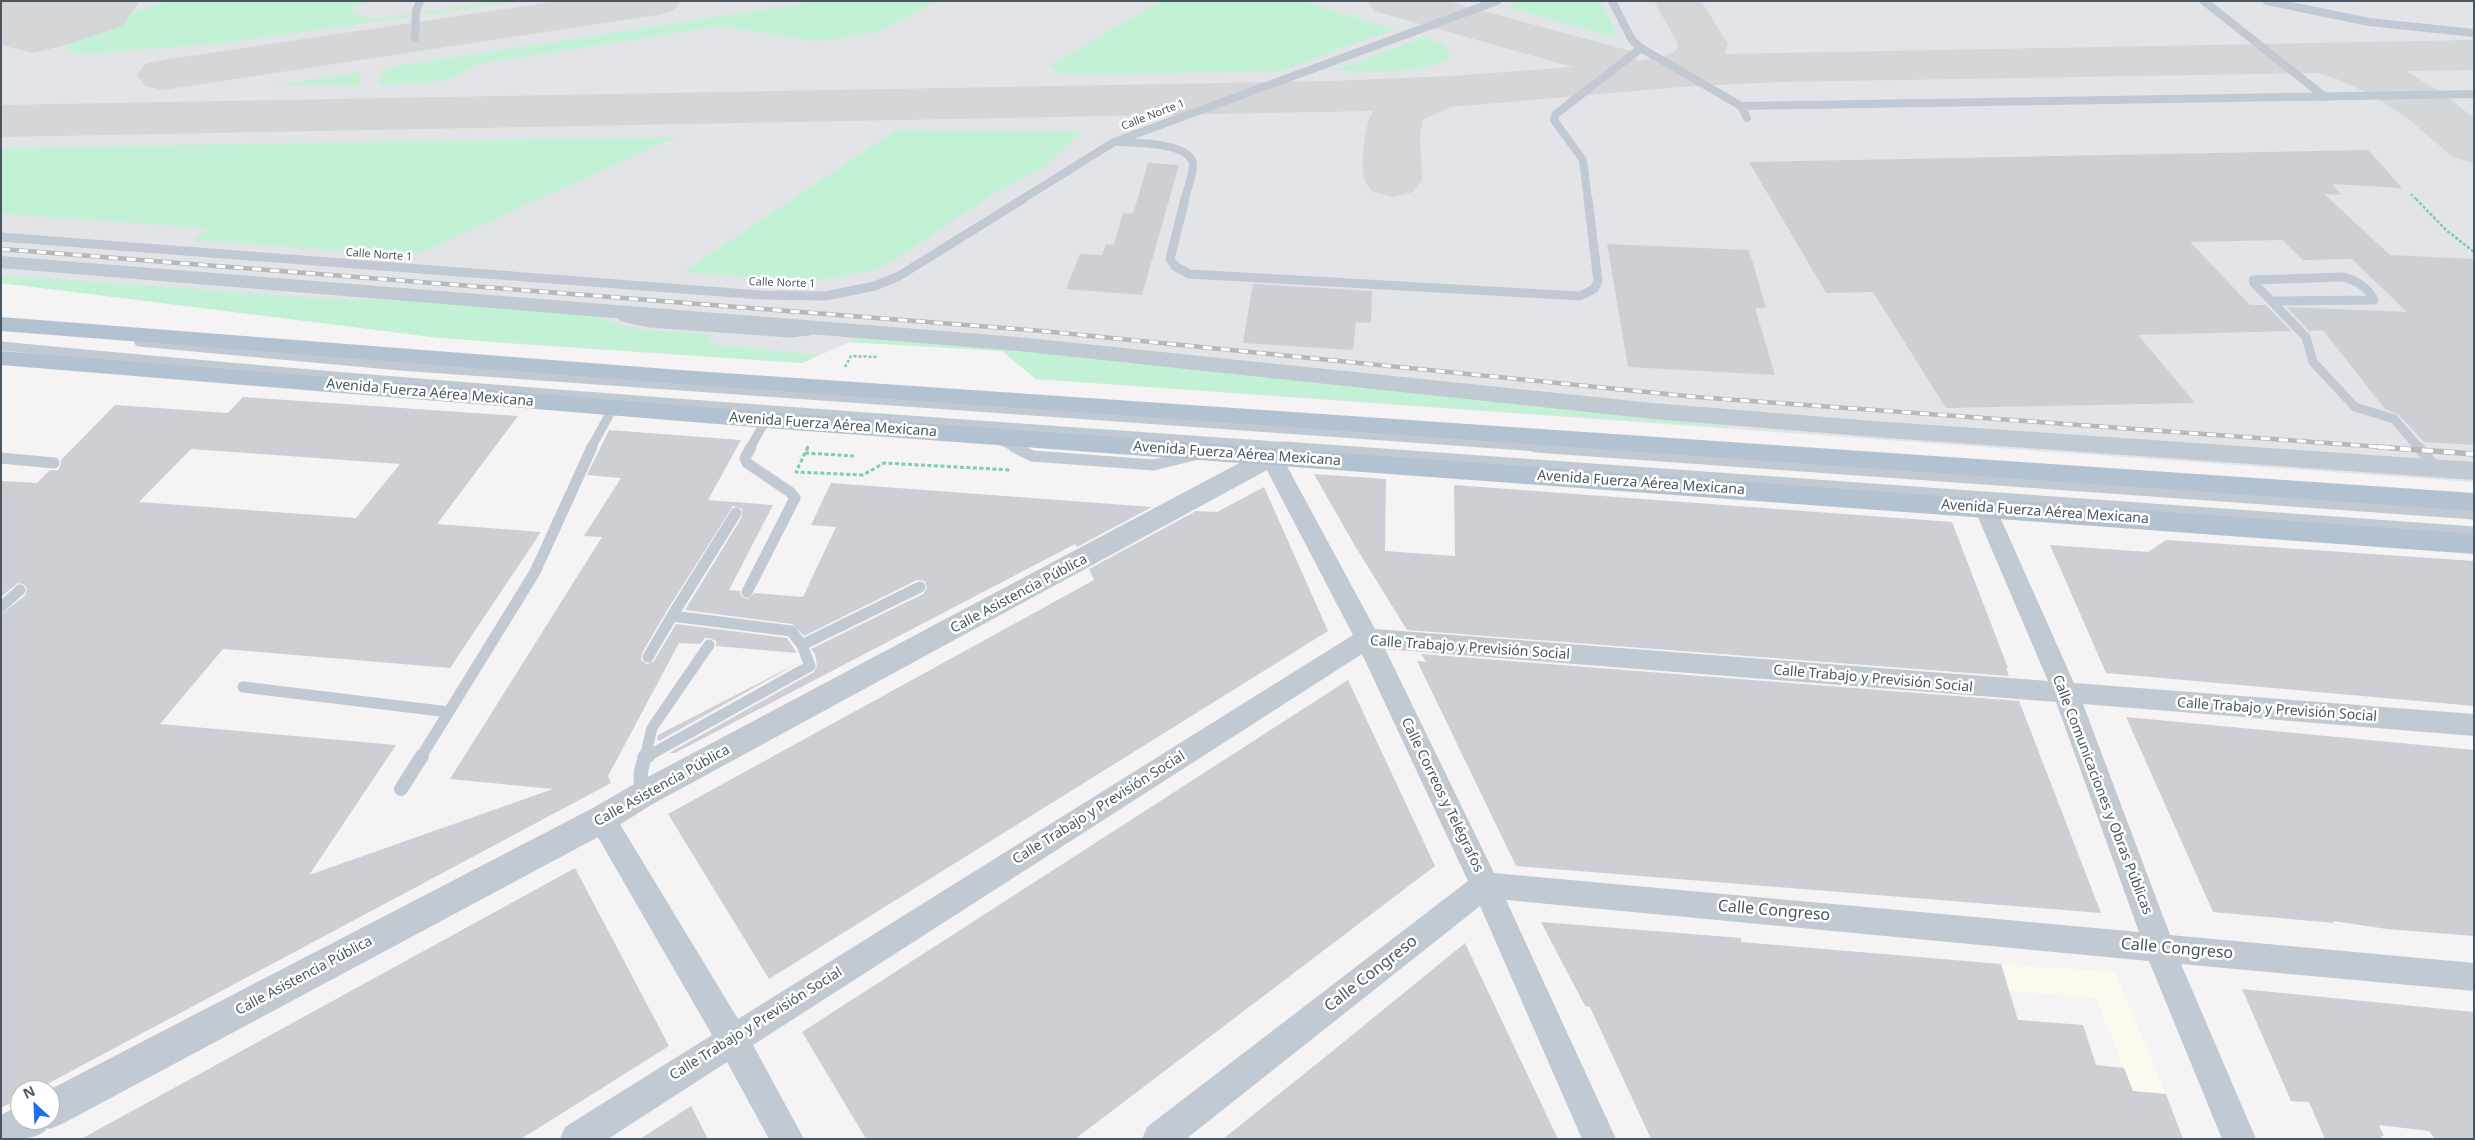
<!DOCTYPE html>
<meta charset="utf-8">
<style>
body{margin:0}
#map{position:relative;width:2475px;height:1140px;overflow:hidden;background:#f5f3f3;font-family:"Noto Sans",sans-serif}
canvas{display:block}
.frame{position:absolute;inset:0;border:2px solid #4a5661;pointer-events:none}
.north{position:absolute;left:10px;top:1080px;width:50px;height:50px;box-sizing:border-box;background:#fff;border:1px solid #b7bbc0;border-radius:50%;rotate:335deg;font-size:14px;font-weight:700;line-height:20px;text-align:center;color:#4a5661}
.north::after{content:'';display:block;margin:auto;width:18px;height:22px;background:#1a73e8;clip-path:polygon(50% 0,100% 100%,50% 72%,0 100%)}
</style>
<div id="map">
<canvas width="2475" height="1140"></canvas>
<div class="frame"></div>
<div class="north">N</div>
</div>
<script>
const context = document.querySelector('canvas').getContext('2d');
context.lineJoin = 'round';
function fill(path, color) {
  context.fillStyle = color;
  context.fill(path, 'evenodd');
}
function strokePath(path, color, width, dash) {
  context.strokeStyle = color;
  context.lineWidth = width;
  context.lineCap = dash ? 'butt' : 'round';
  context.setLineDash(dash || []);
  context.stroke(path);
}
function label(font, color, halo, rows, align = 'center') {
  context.font = font + ' "Noto Sans",sans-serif';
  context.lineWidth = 5;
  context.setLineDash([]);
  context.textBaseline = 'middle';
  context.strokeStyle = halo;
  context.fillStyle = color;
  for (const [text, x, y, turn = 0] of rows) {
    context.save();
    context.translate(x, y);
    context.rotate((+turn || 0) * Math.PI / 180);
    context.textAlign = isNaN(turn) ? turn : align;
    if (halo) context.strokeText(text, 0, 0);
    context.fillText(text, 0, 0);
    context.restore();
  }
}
fill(new Path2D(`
 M2001,964L2115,972L2166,1094L2133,1091L2096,998L2009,991Z`), '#fdf9ef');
fill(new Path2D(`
 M1,1H2474V482L1036,379L1002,351L850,342L802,363L490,342L1,283Z`), '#e2e4e7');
fill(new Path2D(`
 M168,1H367L348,10L369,19L409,14V17L215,44L82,54L70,51L65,45L73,35Z
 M496,1H520L425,15V12Z
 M820,1H937L880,31L839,39L812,41L721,26L477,64C449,86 413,84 379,84L382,70L391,67Z
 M1161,1H1301L1395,29L1280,71L1074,75L1056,72L1049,66Z
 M1521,1H1600L1617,34L1609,36L1506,7Z
 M1424,37L1443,45L1449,51L1448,59C1416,76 1369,70 1333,71Z
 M361,72L358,86L276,85Z
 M896,130L1081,131L1043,168L993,194L895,260L874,270L821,280L790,281L683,272Z
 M676,137L414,256L194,240L208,228L1,214V148Z
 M1,275L330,299L488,303L573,310L635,329L714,335L708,344L820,355L802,363L440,338L1,283Z
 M859,332L1702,418L1729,427L1036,379L1002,351L850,342Z`), '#c3f1d5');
fill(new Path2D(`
 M559,1H680L674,11L657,15L163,90L145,86L137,75L145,64L163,60Z
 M1368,1H1446L1631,51L1637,61C1652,59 1664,58 1677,50L1678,44L1654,1H1701L1728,44L1725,54L2474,40V70L2406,71L2445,95L2474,118V163L2454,158L2407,118L2374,96L2337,79L2317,73L1778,82L1681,87L1451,107L1423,119L1420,136L1422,180L1413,192L1393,197L1373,192C1370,188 1365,183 1364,179C1361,160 1364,127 1373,111L1,137V105L1331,81L1451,76L1573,67L1374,11Z
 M34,3L51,7L58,17L51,27L1,44V12Z`), '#d5d6d8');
fill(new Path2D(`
 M1,1H140L123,26L76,42L34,53L1,45Z`), '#d5d6d8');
fill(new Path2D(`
 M2368,150L2402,188L2332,184L2341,195L2324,194L2390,255L2474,259V445L2424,442L2399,415L2385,409L2323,330L2309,331L2287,307L2407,312L2352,259L2303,260L2282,240L2190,242L2250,305H2266L2291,331L2138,335L2195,403L1946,408L1873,292L1826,293L1749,162Z
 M1148,163L1179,165L1142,295L1066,289L1080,254L1102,255L1106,244L1114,245L1123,213L1133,214Z
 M1607,244L1749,250L1766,308H1755L1775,375L1628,367Z
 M1253,284L1372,291L1371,323L1356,322L1353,350L1243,343Z
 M243,397L518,416L437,524L541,532L450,668L223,649L160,724L396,745L309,875L553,789L450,779L602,537L584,536L621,478L587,475L609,430L741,440L708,500L773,505L729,590L740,591L741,596L747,599L755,593L803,597L836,527L811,525L831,483L1152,507L1077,547L1075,544L675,753H669L814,672L817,666L815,654L811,649L923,594L927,588L925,581L917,580L804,636L792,624L685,610L742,517V509L733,506L666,612L642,653L641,660L647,664L654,661L676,624L787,638L797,653L716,646V641L710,638H705L700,644L679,643L608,776L611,783L36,1090H20V1098L1,1108V614L25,596L27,589L25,585L18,583L1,597V481L37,483L50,470H58L61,464V460L115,405L228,413ZM191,449L400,464L356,518L139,502Z
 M1314,474L1386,479L1385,551L1455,556L1454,485L1952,522L2008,668H2006L2009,676L1407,630L1355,546Z
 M1264,487L1328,631L769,979L668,814L1094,580L1089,569L1196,511L1217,512Z
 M2166,540L2474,561V706L2106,673L2050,545L2148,552Z
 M1421,654L2019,701L2101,913L1516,866L1417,661L1426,662Z
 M800,662L659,741L657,739L658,735Z
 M1348,680L1435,866L1075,1139H866L802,1032Z
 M2126,717L2474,750V936L2387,929L2333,921L2334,923L2213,912Z
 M575,868L669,1046L521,1139H81Z
 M1541,922L1741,938V942L2001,964L2018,1020L2083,1025L2096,1065L2124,1068L2133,1091L2166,1094L2183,1139H1651L1590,1007L1585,1006Z
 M1465,943L1558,1139H1223L1340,1045Z
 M2242,989L2474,1012V1139H2435L2429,1131L2379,1125L2384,1136H2381L2383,1139H2325L2309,1102L2291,1101Z
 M691,1106L708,1139H640Z`), '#cdcfd5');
strokePath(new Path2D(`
 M2411,194L2417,200`), '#7ad0a6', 2, [2.5, 2]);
strokePath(new Path2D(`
 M2416,199L2446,230L2474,252
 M845,367L851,356L877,357
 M807,448L808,446`), '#7ad0a6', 2.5, [3, 2]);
strokePath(new Path2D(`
 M808,447L796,472L863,475L884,463L1011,470
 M805,453L854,456`), '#7ad0a6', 3, [4, 2.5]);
strokePath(new Path2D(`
 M1612,1L1632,40L1641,48L1741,106L1747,118
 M2204,1L2325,97
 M2267,1L2369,22L2474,33
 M415,38L416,11L420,1
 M1741,106L2474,94
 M1118,142C1134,143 1192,142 1193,165C1193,176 1187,190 1184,200
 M1021,200L1114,142L1497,1
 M1588,200L1583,160L1554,120L1556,114L1641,48`), '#c1cad2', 8);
strokePath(new Path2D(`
 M1185,199L1170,259L1175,266L1189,274L1580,296L1594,289L1598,281L1588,199
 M1,237L761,295L825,296L875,286L899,276L1023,199
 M2272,301L2374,300C2368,288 2356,280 2343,277L2253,280L2254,283L2306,337L2313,362L2355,407L2394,419L2419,448
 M623,317L650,323L790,333L809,331
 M139,342L400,366L1552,448
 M1,346C434,388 868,417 1303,448
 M1000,440L1016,448
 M591,448L613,408
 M750,448L766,420`), '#c1cad2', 9);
strokePath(new Path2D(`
 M1014,447L1032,456L1154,465L1194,455
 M1285,447L2474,532
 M1535,447L2474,514
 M2418,447L2437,469
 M1,458L54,463
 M747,592L795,498L790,492L747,463L745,458L751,447
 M1,607L20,590
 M802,645L920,587
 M648,657L672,616
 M243,687L449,712
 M421,757L535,572L592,447
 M645,757L652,728L709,645
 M646,757L810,666L802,645L791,631L672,616L736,513`), '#c1cad2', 11);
strokePath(new Path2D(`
 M644,758L648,756
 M401,789L422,756
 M640,795L641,771L645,756`), '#c1cad2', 14);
fill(new Path2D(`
 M1271,450L1279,452L1282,457L1375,629L2048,681L1974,508L1977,502L1985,500L1993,502L1996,508L2074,683L2474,714V736L2083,704L2170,935L2474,963V991L2181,964L2256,1139H2222L2149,961L1506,900L1616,1139H1582L1480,906L1186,1139H1142L1147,1127L1468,881L1362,654L753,1045L804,1139H769L727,1062L608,1139H560L565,1127L712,1035L592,827L588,819L592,811L602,807L612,811L738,1019L1353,635L1260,457L1263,452ZM1385,649L2056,702L2139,932L1494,873Z`), '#c1cad2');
fill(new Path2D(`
 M1,256L1018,337L1653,403L1874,421L2474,462V480L1874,437L1653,419L1018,351L1,268Z
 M1271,449L1280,451L1284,457L1280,463L651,805L613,829L64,1123L50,1129L47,1128C40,1140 16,1139 1,1139V1115L20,1105V1120H50L49,1090L591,809L629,787L1262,451Z`), '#c1cad2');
fill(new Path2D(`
 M1,317L680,370L2474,493V511L680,384L1,331Z
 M1,351L766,412L2474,534V554L766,428L1,365Z`), '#b3c2d1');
const railFar1 = new Path2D(`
 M1,249L1042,331L1696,397L2395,448`);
const rail = new Path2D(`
 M2378,447L2474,454`);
strokePath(railFar1, '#b5b8bd', 4.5);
strokePath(rail, '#b5b8bd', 5.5);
strokePath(railFar1, '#fff', 3, [9]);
strokePath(rail, '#fff', 4, [11]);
label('11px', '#4a5661', '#fff', [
 ["Calle Norte 1",1153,115,-21],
 ["Calle Norte 1",379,255,4],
 ["Calle Norte 1",782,283,2]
]);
label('14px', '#4a5661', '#fff', [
 ["Avenida Fuerza Aérea Mexicana",430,393,5],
 ["Avenida Fuerza Aérea Mexicana",833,425,4],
 ["Avenida Fuerza Aérea Mexicana",1237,454,4],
 ["Avenida Fuerza Aérea Mexicana",1641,483,4],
 ["Avenida Fuerza Aérea Mexicana",2045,512,4],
 ["Calle Asistencia Pública",1019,594,-28],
 ["Calle Trabajo y Previsión Social",1470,648,4],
 ["Calle Trabajo y Previsión Social",1873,679,5],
 ["Calle Trabajo y Previsión Social",2277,710,4],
 ["Calle Asistencia Pública",662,786,-29],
 ["Calle Correos y Telégrafos",1442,795,64],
 ["Calle Comunicaciones y Obras Públicas",2102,795,69],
 ["Calle Trabajo y Previsión Social",1099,808,-32],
 ["Calle Asistencia Pública",304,976,-28],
 ["Calle Trabajo y Previsión Social",756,1024,-32]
]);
label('16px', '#4a5661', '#fff', [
 ["Calle Congreso",1774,911,5],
 ["Calle Congreso",2177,949,5],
 ["Calle Congreso",1371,974,-38]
]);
</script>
